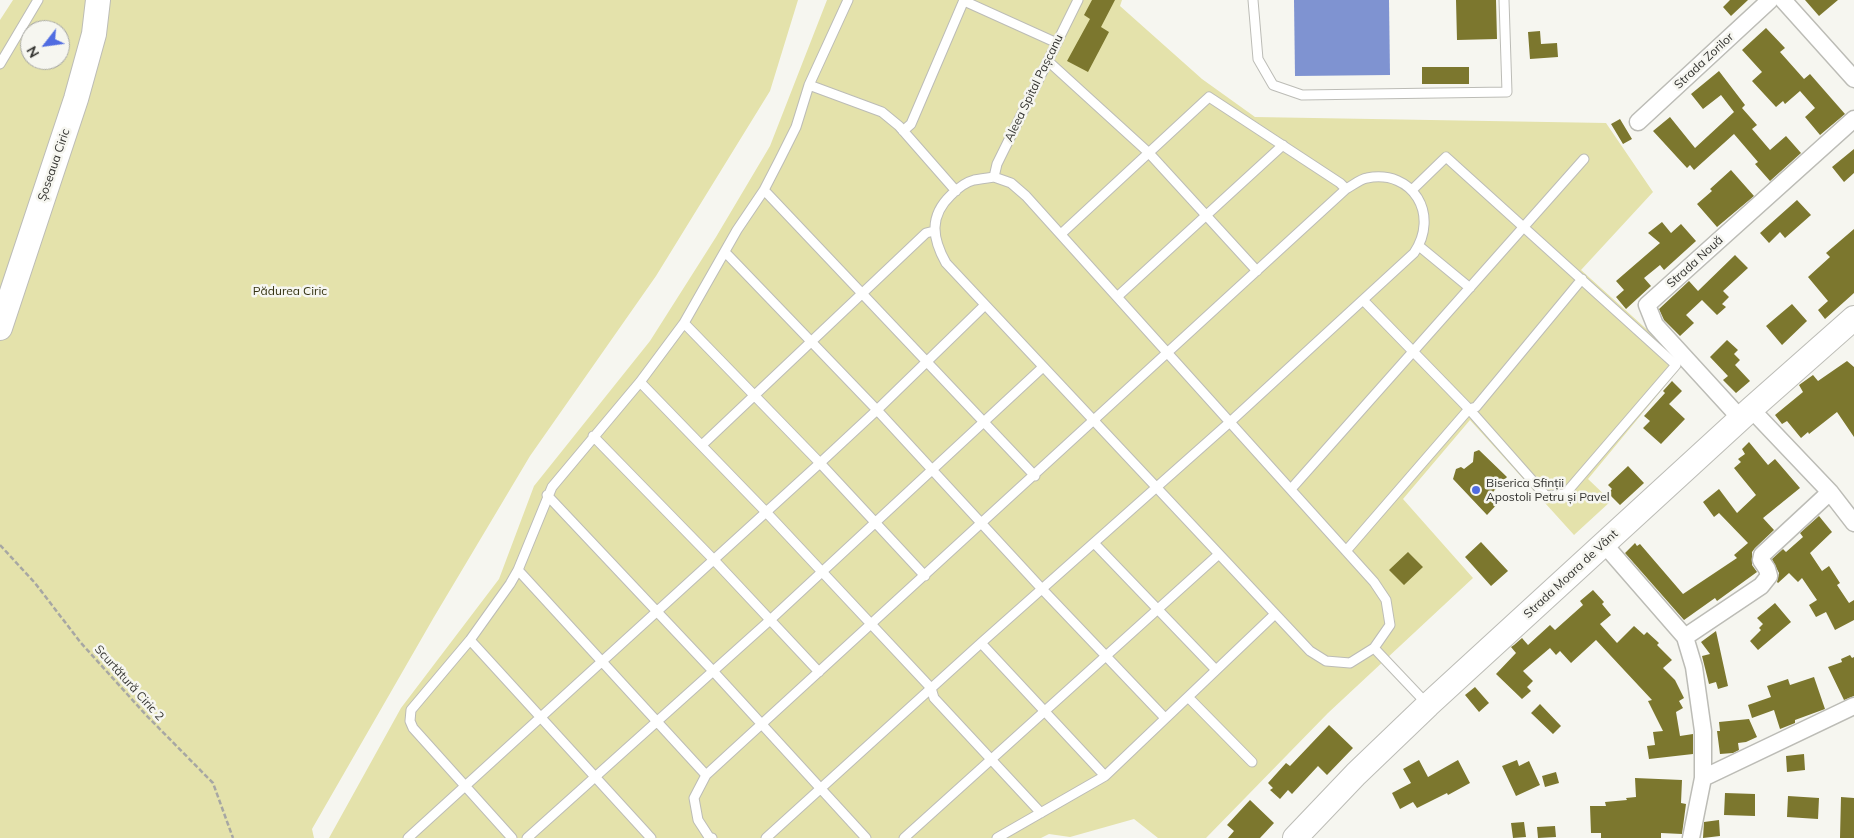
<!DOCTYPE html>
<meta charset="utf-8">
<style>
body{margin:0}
#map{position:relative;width:1854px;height:838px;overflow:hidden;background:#f6f6f0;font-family:Mulish,sans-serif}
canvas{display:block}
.north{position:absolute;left:20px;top:20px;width:50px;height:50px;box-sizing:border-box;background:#f6f6f0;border:1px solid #a8a8a4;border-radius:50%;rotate:240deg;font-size:14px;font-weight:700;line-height:20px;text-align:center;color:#343431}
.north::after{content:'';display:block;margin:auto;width:18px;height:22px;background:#506ce1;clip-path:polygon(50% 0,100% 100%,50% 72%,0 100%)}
</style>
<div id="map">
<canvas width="1854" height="838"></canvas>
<div class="north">N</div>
</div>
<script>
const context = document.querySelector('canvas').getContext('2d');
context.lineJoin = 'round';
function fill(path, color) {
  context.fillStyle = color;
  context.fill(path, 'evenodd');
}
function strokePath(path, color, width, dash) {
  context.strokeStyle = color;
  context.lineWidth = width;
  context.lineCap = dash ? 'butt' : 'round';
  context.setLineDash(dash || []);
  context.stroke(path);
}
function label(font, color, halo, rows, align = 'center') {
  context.font = font + ' Mulish,sans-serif';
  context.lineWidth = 5;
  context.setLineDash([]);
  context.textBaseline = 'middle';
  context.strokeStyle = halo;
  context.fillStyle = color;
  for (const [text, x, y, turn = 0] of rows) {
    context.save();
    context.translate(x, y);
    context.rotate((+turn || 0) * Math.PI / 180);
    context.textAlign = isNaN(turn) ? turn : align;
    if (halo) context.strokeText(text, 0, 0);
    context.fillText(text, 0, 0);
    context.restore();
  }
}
fill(new Path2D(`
 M13,0H798L770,91L656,276L530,456L434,617L312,829L314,838H0V20ZM30,30H60V60H30Z
 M827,0H1122L1120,6L1202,79L1255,117L1606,123L1653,192L1581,270L1684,363L1588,479L1611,501L1574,535L1470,420L1403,499L1473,578L1328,713L1206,838H1158L1134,819L1070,837L1049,834L1041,838H329L401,708L499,579L534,486L650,341L716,237L770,146Z`), '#e4e2ab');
fill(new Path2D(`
 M1294,0H1389L1390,75L1295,76Z`), '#7f93d1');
fill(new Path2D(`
 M1092,0H1115L1101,27L1109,32L1088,72L1067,61L1090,19L1084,15Z
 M1456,0H1496L1497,39L1457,40Z
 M1730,0H1748L1731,16L1723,7Z
 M1805,0H1838L1819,16Z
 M1766,28L1785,48L1780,52L1804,79L1810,74L1845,114L1820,135L1805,117L1815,108L1800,91L1785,104L1783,101L1776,107L1752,81L1762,72L1742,50Z
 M1540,31L1541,44L1557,43L1558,57L1530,59L1528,32Z
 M1422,67H1469V84H1422Z
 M1719,71L1745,105L1742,108L1757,125L1752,129L1770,150L1786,136L1801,153L1770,181L1755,164L1758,162L1734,134L1694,170L1690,165L1687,168L1653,131L1670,117L1695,148L1734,112L1721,95L1703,109L1691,94Z
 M1620,119L1632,139L1623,144L1611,124Z
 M1854,149V173L1844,182L1832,167Z
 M1731,170L1754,196L1717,227L1697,204L1712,191L1710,189Z
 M1797,200L1811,215L1785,238L1780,232L1769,243L1760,233Z
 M1662,222L1671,233L1681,224L1696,241L1664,270L1660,265L1644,278L1651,286L1626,309L1616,297L1624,290L1616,281L1660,243L1648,233Z
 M1854,229V293L1825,319L1818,310L1828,301L1808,277L1830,257L1826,253Z
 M1735,255L1748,268L1723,291L1729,297L1722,304L1726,307L1717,315L1702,300L1686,315L1694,323L1680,336L1664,320L1659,309L1689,281L1698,291Z
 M1792,304L1807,321L1782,345L1766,326Z
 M1727,340L1738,350L1734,354L1740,360L1735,365L1750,381L1736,393L1723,380L1728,376L1710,357Z
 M1847,361L1854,367V437L1837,412L1809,434L1808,432L1801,438L1787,421L1782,424L1775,415L1803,392L1799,385L1813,375L1818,381Z
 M1672,381L1682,391L1669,404L1685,419L1661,444L1643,428L1650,421L1644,416L1665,393L1663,391Z
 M1749,442L1768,465L1775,459L1800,488L1763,518L1774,530L1755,548L1752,552V565L1757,572L1717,601L1715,598L1684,620L1625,553L1635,543L1637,546L1640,544L1683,594L1737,558L1734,555L1748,543L1719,513L1714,517L1703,502L1719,489L1737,513L1756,495L1734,468L1741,462L1738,459L1745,454L1742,449Z
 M1479,450L1507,477L1492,493L1500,501L1487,515L1453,479L1456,469L1461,467L1464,469L1473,462L1474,452Z
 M1628,466L1644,483L1620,505L1608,493L1612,489L1608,485Z
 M1819,516L1832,532L1810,553L1822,571L1829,566L1840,583L1837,585L1849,603L1854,600V620L1835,630L1826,612L1816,617L1809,605L1817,600L1802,578L1798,582L1789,573L1778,583L1777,582L1779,573L1772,559L1783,549L1786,552L1803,537L1800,533Z
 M1481,542L1508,571L1491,586L1465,557Z
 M1408,552L1423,567L1404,585L1389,570Z
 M1593,590L1604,602L1602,604L1611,615L1600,624L1617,643L1634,626L1644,635L1647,632L1659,643L1657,645L1672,660L1663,668L1675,680L1684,698L1679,701L1683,708L1676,712L1680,736L1693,734V754L1649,759L1647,746L1655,745L1653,732L1663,731L1648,701L1652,700L1596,640L1571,663L1560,651L1556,655L1550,648L1523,671L1533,681L1527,687L1531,691L1522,699L1496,674L1516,653L1511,647L1514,645L1522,638L1528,645L1550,625L1555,630L1583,605L1580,601Z
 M1775,603L1791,622L1758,650L1750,641L1761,630L1759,628L1763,624L1757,618Z
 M1716,631L1728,686L1718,689L1716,682L1709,684L1702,656L1710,654L1701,642Z
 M1850,655L1852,658L1854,657V696L1844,700L1828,667L1842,662L1841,659Z
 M1814,677L1825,709L1795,720V723L1780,729L1774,710L1752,718L1748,705L1771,697L1767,686L1788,679L1790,685Z
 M1475,687L1489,703L1479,712L1465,695Z
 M1540,704L1561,726L1553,734L1531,713Z
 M1749,719L1757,737L1746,742L1738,743L1739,750L1733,753L1720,754L1717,731H1720L1719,722Z
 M1329,725L1353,748L1327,775L1318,766L1292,794L1288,790L1280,799L1270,790L1273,788L1268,783L1286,763L1290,766Z
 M1804,754L1805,770L1787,772L1786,756Z
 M1419,760L1428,777L1458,760L1470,783L1448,795L1447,793L1417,808L1413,802L1400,809L1392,793L1411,783L1403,769Z
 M1517,760L1519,766L1529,761L1540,785L1516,796L1502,766Z
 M1556,772L1559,783L1545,787L1542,776Z
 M1635,778L1682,780L1681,803L1686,804L1682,834L1661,833V838H1601V833H1591L1590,806H1606L1605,802L1627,800L1626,798L1636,797Z
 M1725,793L1755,794V816L1724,815Z
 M1788,796L1819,798L1818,819L1787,817Z
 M1841,797L1854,798V838H1840Z
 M1250,800L1274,823L1260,838H1228L1234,831L1227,825Z
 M1719,820L1720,836L1703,838L1704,822Z
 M1524,822L1526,837L1513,838L1511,823Z
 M1555,826L1556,837L1538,838L1537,827Z`), '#7c772e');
const service = new Path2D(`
 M1253,0L1258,59L1273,85L1302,95L1507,92L1504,0
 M964,1L1057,43
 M1048,61L1149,153L1257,271
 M0,64L38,0
 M809,85L882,112L899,126L956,191
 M903,131L911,124L964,0
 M994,177L1011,183L1026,196L1374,582L1386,600L1390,625L1374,648L1350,663L1326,661L1310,651L946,263C932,238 929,216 951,195C957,189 966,182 974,180C980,179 987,178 994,177Z
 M994,177L997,164L1078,0
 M764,190L1035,476
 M1061,234L1209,97L1340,183L1346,189
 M1419,246L1470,288
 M725,252L877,410L1042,589L1165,718
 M1117,297L1283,145
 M1363,300L1469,409L1546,496L1565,494L1676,365L1446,157L1413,189
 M684,323L820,463L925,576
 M640,382L766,512L931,688L934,698L1041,813
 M593,436L714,560L819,672
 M702,445L926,233L934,231
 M1291,489L1584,159
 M547,495L713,671L866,838
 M1094,543L1216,670
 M1346,551L1469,409L1476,407L1582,279
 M518,570L706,775
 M470,640L651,838
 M981,643L1105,776
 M1374,648L1428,705
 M1188,697L1252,762
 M408,838L820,463L877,410L985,305
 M512,838L413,728L410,721L411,710L470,640L510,584L518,570L552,487L640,382L684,323L737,230L764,190L780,159L796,127L809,85L848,0
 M527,838L769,621L1043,367
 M712,838L709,837L698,820L694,798L706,775L1346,189C1352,186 1360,179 1367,178C1413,169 1440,215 1414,253L1230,422L981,643L766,838
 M904,838L1219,554
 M997,838L1105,776L1275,614`);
const minor = new Path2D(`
 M1783,0L1854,79
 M1638,122L1770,0
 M1751,409L1830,492L1854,523
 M1741,419L1655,325L1647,305L1854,119
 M1604,544L1685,637L1694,667L1703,731V778L1691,838
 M1685,637L1761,586L1769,576L1767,569L1761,560L1762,555L1830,492
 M1703,778L1854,706`);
const secondary = new Path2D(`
 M0,328L76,99L94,34L98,0
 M1295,838L1356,774L1428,705L1751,409L1854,318`);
strokePath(service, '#bcbcb6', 11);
strokePath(minor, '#bcbcb6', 19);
strokePath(secondary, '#bcbcb6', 26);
strokePath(new Path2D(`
 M0,545L35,583L81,643L146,715L213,783L233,838`), '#a7a7a3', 2.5, [5, 2.5]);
strokePath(service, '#fff', 9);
strokePath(minor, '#fff', 16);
strokePath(secondary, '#fff', 24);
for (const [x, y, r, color] of [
 [1476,490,5,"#506ce1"]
]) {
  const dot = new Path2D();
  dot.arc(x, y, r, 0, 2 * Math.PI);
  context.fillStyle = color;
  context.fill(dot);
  strokePath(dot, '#f6f6f0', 2);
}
label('12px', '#343431', '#f6f6f0', [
 ["Strada Zorilor",1704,61,-43],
 ["Aleea Spital Pașcanu",1034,88,-64],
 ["Șoseaua Ciric",54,165,-71],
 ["Strada Nouă",1695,262,-42],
 ["Strada Moara de Vânt",1571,574,-43],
 ["Scurtătură Ciric 2",129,683,48]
]);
label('12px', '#363414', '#f6f6f0', [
 ["Pădurea Ciric",290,291]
]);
label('12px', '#343431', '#f6f6f0', [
 ["Biserica Sfinții",1486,483],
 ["Apostoli Petru și Pavel",1486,497]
], 'left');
</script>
